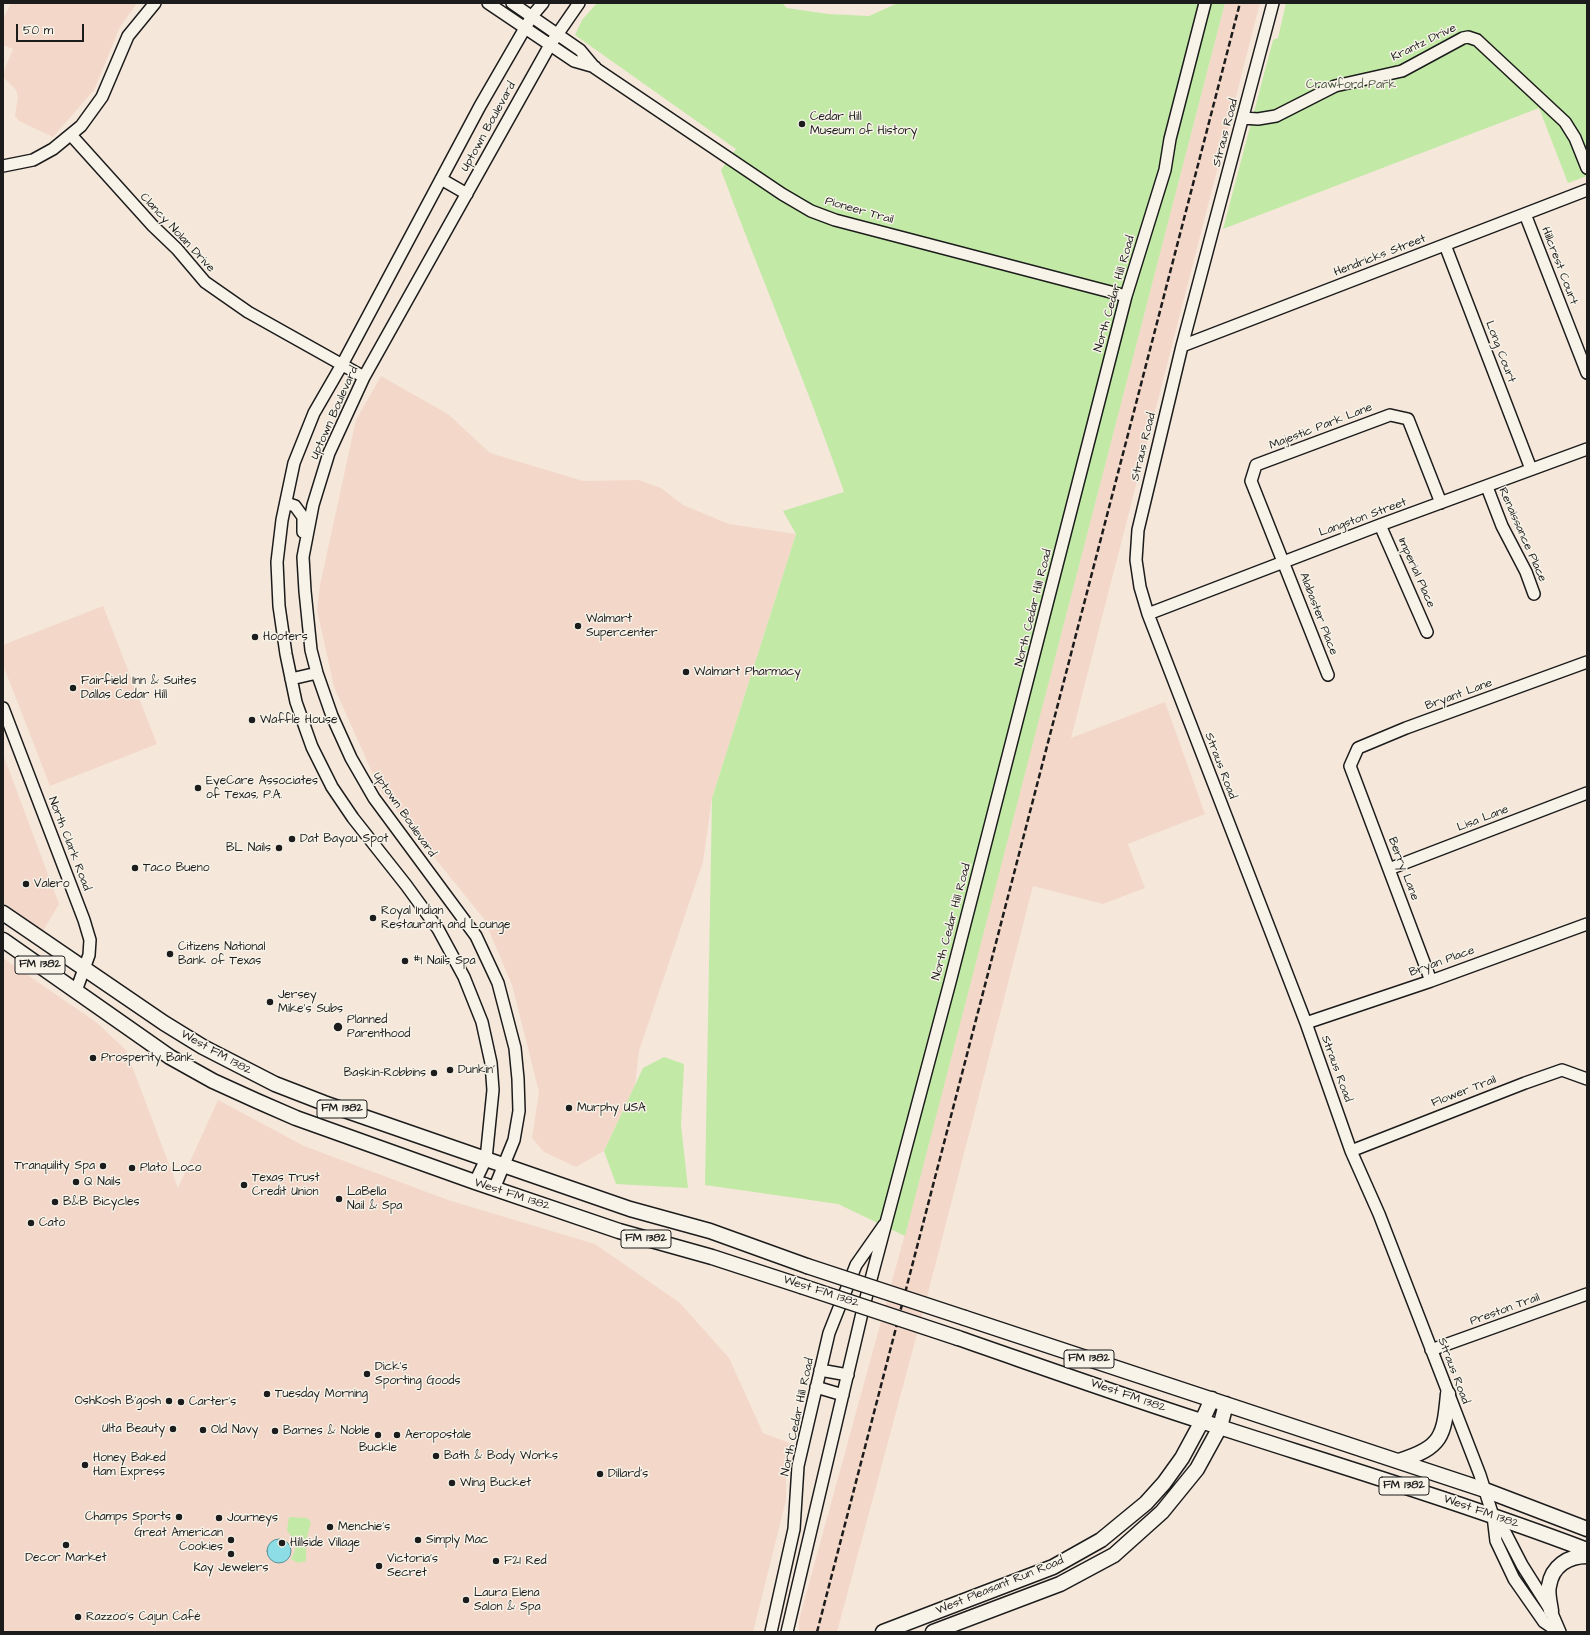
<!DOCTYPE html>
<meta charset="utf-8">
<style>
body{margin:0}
#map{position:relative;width:1590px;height:1635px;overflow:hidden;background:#f5e7da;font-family:"Architects Daughter",sans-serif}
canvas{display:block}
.frame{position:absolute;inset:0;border:4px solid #1c1c1c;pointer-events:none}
.scale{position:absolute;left:16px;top:24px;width:68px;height:18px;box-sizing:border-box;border:2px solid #1c1c1c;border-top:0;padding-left:5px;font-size:12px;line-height:14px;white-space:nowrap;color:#1c1c1c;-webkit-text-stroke:3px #f7f3e8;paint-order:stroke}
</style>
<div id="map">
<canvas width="1590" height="1635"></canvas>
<div class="frame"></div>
<div class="scale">50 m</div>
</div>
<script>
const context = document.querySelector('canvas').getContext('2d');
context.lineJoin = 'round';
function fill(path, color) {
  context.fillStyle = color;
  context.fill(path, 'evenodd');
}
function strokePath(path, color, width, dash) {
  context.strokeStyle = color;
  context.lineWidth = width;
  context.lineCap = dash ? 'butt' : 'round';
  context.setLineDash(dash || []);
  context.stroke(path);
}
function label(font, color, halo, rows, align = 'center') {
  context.font = font + ' "Architects Daughter",sans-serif';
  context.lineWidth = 3;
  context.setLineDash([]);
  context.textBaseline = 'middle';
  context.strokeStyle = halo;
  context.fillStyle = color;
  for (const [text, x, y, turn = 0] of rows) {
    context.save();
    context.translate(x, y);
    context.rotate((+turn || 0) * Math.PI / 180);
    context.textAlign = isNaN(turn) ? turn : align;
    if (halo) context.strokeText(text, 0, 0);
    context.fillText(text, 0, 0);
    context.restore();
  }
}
fill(new Path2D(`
 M11,3H137L120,27L94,90L53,137L19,121L15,116L18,97L16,90L5,79L4,75L5,68L13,49L3,45V19Z
 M1225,3H1260L1071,738L1165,702L1205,814L1128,844L1145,888L1103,904L1033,886L928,1293L837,1632H799V1620L905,1234Z
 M381,376L448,414L490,453L583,481L639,480L661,488L683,505L729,524L796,534L712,798L703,862L639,1051L635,1085L604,1151L576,1167L544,1152L532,1138L539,1092L512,985L484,919L380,790L334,687L317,610L320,585L356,420Z
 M103,606L157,744L50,786L3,665V645Z
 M3,754L59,904L43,931L3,902Z
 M3,958L96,1022L126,1050L178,1188L218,1100L304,1146L448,1200L595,1244L680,1303L729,1358L763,1433L792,1444L786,1468V1500L753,1632H3Z`), '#f3d8ca');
fill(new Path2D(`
 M597,3H782L787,8L828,14L869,16L898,3H1225L905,1236L838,1204L705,1185L712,798L796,534L783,511L844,492C807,384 761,278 721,170L736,149L575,35L582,20Z
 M1286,3H1587V176L1568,183L1539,108L1223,229L1273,40L1278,38Z
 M664,1057L684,1064L681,1125L688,1188L616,1184L604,1151L643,1068Z
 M289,1517L307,1518L311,1522L306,1541V1561L298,1563L291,1559C299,1546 295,1542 287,1530Z`), '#c2eaa6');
const water = new Path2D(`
 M267 1551a12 12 0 1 1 24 0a12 12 0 1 1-24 0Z`);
fill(water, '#8cdde5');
strokePath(water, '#5f9095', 1);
const minor = new Path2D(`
 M488,3L574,61L595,67
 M512,3L580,50L595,68L782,194L811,211L835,220L1126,296
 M1273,3L1182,346L1138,530L1136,560L1140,587L1148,614L1306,1023L1351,1151L1379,1214L1480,1475L1493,1516L1496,1541L1514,1579L1544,1622L1559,1632
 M1243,118L1258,119L1276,116L1335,86L1402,71L1463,38L1468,37L1477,40L1565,122L1575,138L1587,168
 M71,135L153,226L177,249L205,282L248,312L364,377
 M3,166L33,160L53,149L81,126L102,97L128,36L155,3
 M441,179L467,194
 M1525,214L1587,373
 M1445,245L1531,469
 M1182,346L1587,190
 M1487,487L1502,526L1526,572L1534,594
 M286,503L295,506L303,517V532
 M1380,525L1427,632
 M1148,614L1380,525L1587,449
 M1328,675L1251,481L1256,465L1390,415L1408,419L1441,503
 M291,679L317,673
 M3,708L84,920L90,940L89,955L76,991
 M1389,869L1587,793
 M1431,981L1350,766L1358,748L1406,728L1587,662
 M1306,1023L1431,981L1587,924
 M1351,1151L1525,1083L1562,1070L1587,1079
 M475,1182L486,1159L493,1090L491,1063L482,1022L464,977L438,929L406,885L353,818L332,787L312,747L296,702L286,654L279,606L277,562L282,520L294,463L314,413L344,361L480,106L532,16L543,3
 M494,1189L514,1140L519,1111L518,1079L515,1048L498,983L476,936L374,798L351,758L332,716L317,673L311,650L305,591L303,557L313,505L329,453L364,377L550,45L579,3
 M1431,1350L1587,1294
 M820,1370L848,1375
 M816,1387L843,1395
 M1494,1517L1506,1534L1522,1565L1551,1611L1560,1632
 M771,1632L794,1529L798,1466L829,1333L856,1265L884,1225
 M787,1632L862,1313L950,982L1126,296L1165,170L1170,139L1205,3`);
const major = new Path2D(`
 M3,913L164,1023L203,1047L275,1084L324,1103L630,1209L710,1231L807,1266
 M3,940L170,1057L213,1081L257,1101L296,1118L475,1182L619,1231L712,1257L801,1286
 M965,1318L1485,1490L1587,1529
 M958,1338C1039,1366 1120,1395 1201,1421C1330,1463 1460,1502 1587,1550
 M1399,1461C1442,1447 1444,1437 1448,1394
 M1551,1611C1550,1603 1547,1593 1549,1586C1552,1566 1568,1556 1587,1556
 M883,1632L1053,1567L1101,1540L1146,1503L1164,1483L1182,1458L1202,1421L1212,1399
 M933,1632L1060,1584L1114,1555L1162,1512L1197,1469L1220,1427L1226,1404`);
strokePath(minor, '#1c1c1c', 14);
strokePath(major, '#1c1c1c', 17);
strokePath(minor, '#f7f3e8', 11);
strokePath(major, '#f7f3e8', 14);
strokePath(new Path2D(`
 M817,1632L1240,3`), '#1c1c1c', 2.5, [6, 3]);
const majorBridge = new Path2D(`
 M807,1266L965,1318
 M801,1286L958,1338`);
strokePath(majorBridge, '#1c1c1c', 17, []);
strokePath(majorBridge, '#f7f3e8', 14);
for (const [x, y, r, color] of [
 [802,124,4,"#1c1c1c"],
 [578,626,4,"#1c1c1c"],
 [255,637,4,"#1c1c1c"],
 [686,672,4,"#1c1c1c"],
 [73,688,4,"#1c1c1c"],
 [252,720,4,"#1c1c1c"],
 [198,788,4,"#1c1c1c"],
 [292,839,4,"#1c1c1c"],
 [279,848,4,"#1c1c1c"],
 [135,868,4,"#1c1c1c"],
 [26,884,4,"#1c1c1c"],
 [373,918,4,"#1c1c1c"],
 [170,954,4,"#1c1c1c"],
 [405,961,4,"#1c1c1c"],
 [270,1002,4,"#1c1c1c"],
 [338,1027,5,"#1c1c1c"],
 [93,1058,4,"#1c1c1c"],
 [450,1070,4,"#1c1c1c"],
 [434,1073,4,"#1c1c1c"],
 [569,1108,4,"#1c1c1c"],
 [103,1166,4,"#1c1c1c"],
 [132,1168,4,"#1c1c1c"],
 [76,1182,4,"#1c1c1c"],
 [244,1185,4,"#1c1c1c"],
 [339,1199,4,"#1c1c1c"],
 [55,1202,4,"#1c1c1c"],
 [31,1223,4,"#1c1c1c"],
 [367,1374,4,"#1c1c1c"],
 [267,1394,4,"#1c1c1c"],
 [169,1401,4,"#1c1c1c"],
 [181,1402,4,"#1c1c1c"],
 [173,1429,4,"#1c1c1c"],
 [203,1430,4,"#1c1c1c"],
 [275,1431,4,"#1c1c1c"],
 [378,1435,4,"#1c1c1c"],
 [397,1435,4,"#1c1c1c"],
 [436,1456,4,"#1c1c1c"],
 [85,1465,4,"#1c1c1c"],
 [600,1474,4,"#1c1c1c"],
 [452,1483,4,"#1c1c1c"],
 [179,1517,4,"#1c1c1c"],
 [219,1518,4,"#1c1c1c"],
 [330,1527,4,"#1c1c1c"],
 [231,1540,4,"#1c1c1c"],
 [418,1540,4,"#1c1c1c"],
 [282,1543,4,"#1c1c1c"],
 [66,1545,4,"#1c1c1c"],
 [231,1554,4,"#1c1c1c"],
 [496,1561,4,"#1c1c1c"],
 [379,1566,4,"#1c1c1c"],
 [466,1600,4,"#1c1c1c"],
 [78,1617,4,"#1c1c1c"]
]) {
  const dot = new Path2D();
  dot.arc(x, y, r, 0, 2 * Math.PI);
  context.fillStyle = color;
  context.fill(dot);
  strokePath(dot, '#f7f3e8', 1.5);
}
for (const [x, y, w] of [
 [40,965,50],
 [342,1109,50],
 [646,1239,50],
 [1089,1359,50],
 [1404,1486,50]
]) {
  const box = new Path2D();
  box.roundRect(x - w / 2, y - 9, w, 18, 3);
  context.fillStyle = '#f7f3e8';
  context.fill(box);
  strokePath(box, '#1c1c1c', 1);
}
label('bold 11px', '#1c1c1c', null, [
 ["FM 1382",40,965],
 ["FM 1382",342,1109],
 ["FM 1382",646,1239],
 ["FM 1382",1089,1359],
 ["FM 1382",1404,1486]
]);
label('12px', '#1c1c1c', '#f7f3e8', [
 ["Krantz Drive",1424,43,-26],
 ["Uptown Boulevard",489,127,-61],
 ["Straus Road",1226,133,-75],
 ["Pioneer Trail",859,211,16],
 ["Clancy Nolan Drive",177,233,47],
 ["Hendricks Street",1380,256,-21],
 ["Hillcrest Court",1559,266,69],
 ["North Cedar Hill Road",1115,294,-74],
 ["Long Court",1500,352,69],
 ["Uptown Boulevard",335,413,-66],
 ["Majestic Park Lane",1321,427,-21],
 ["Straus Road",1144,447,-76],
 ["Langston Street",1363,518,-20],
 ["Renaissance Place",1522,535,66],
 ["Imperial Place",1416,573,66],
 ["North Cedar Hill Road",1034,608,-76],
 ["Alabaster Place",1318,614,69],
 ["Bryant Lane",1459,695,-20],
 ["Straus Road",1220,766,69],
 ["Uptown Boulevard",404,815,55],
 ["Lisa Lane",1483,819,-21],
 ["North Clark Road",69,844,69],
 ["Berry Lane",1403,869,69],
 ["North Cedar Hill Road",952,922,-75],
 ["Bryan Place",1442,962,-20],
 ["West FM 1382",216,1053,29],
 ["Straus Road",1336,1069,70],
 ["Flower Trail",1464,1092,-21],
 ["West FM 1382",512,1195,18],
 ["West FM 1382",821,1292,18],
 ["Preston Trail",1505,1310,-20],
 ["Straus Road",1453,1371,69],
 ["West FM 1382",1128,1396,19],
 ["North Cedar Hill Road",798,1417,-78],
 ["West FM 1382",1481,1512,19],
 ["West Pleasant Run Road",1000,1586,-22]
]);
label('12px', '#4e5a45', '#f7f3e8', [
 ["Crawford Park",1351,85]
]);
label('12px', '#1c1c1c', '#f7f3e8', [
 ["Cedar Hill",810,117],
 ["Museum of History",810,131],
 ["Walmart",586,619],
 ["Supercenter",586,633],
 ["Hooters",263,637],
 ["Walmart Pharmacy",694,672],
 ["Fairfield Inn & Suites",81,681],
 ["Dallas Cedar Hill",81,695],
 ["Waffle House",260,720],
 ["EyeCare Associates",206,781],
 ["of Texas, P.A.",206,795],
 ["Dat Bayou Spot",300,839],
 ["BL Nails",271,848,"right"],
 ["Taco Bueno",143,868],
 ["Valero",34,884],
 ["Royal Indian",381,911],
 ["Restaurant and Lounge",381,925],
 ["Citizens National",178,947],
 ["Bank of Texas",178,961],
 ["#1 Nails Spa",413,961],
 ["Jersey",278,995],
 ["Mike's Subs",278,1009],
 ["Planned",347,1020],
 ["Parenthood",347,1034],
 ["Prosperity Bank",101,1058],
 ["Dunkin'",458,1070],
 ["Baskin-Robbins",426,1073,"right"],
 ["Murphy USA",577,1108],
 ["Tranquility Spa",95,1166,"right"],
 ["Plato Loco",140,1168],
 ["Texas Trust",252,1178],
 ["Credit Union",252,1192],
 ["Q Nails",84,1182],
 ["LaBella",347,1192],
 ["Nail & Spa",347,1206],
 ["B&B Bicycles",63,1202],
 ["Cato",39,1223],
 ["Dick's",375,1367],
 ["Sporting Goods",375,1381],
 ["Tuesday Morning",275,1394],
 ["OshKosh B'gosh",161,1401,"right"],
 ["Carter's",189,1402],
 ["Ulta Beauty",165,1429,"right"],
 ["Old Navy",211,1430],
 ["Barnes & Noble",283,1431],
 ["Aeropostale",405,1435],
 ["Buckle",378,1448,"center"],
 ["Bath & Body Works",444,1456],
 ["Honey Baked",93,1458],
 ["Ham Express",93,1472],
 ["Dillard's",608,1474],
 ["Wing Bucket",460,1483],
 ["Champs Sports",171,1517,"right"],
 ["Journeys",227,1518],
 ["Menchie's",338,1527],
 ["Great American",223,1533,"right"],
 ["Cookies",223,1547,"right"],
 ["Simply Mac",426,1540],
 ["Hillside Village",290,1543],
 ["Decor Market",66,1558,"center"],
 ["Victoria's",387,1559],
 ["Secret",387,1573],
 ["F21 Red",504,1561],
 ["Kay Jewelers",231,1568,"center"],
 ["Laura Elena",474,1593],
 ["Salon & Spa",474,1607],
 ["Razzoo’s Cajun Café",86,1617]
], 'left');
</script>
